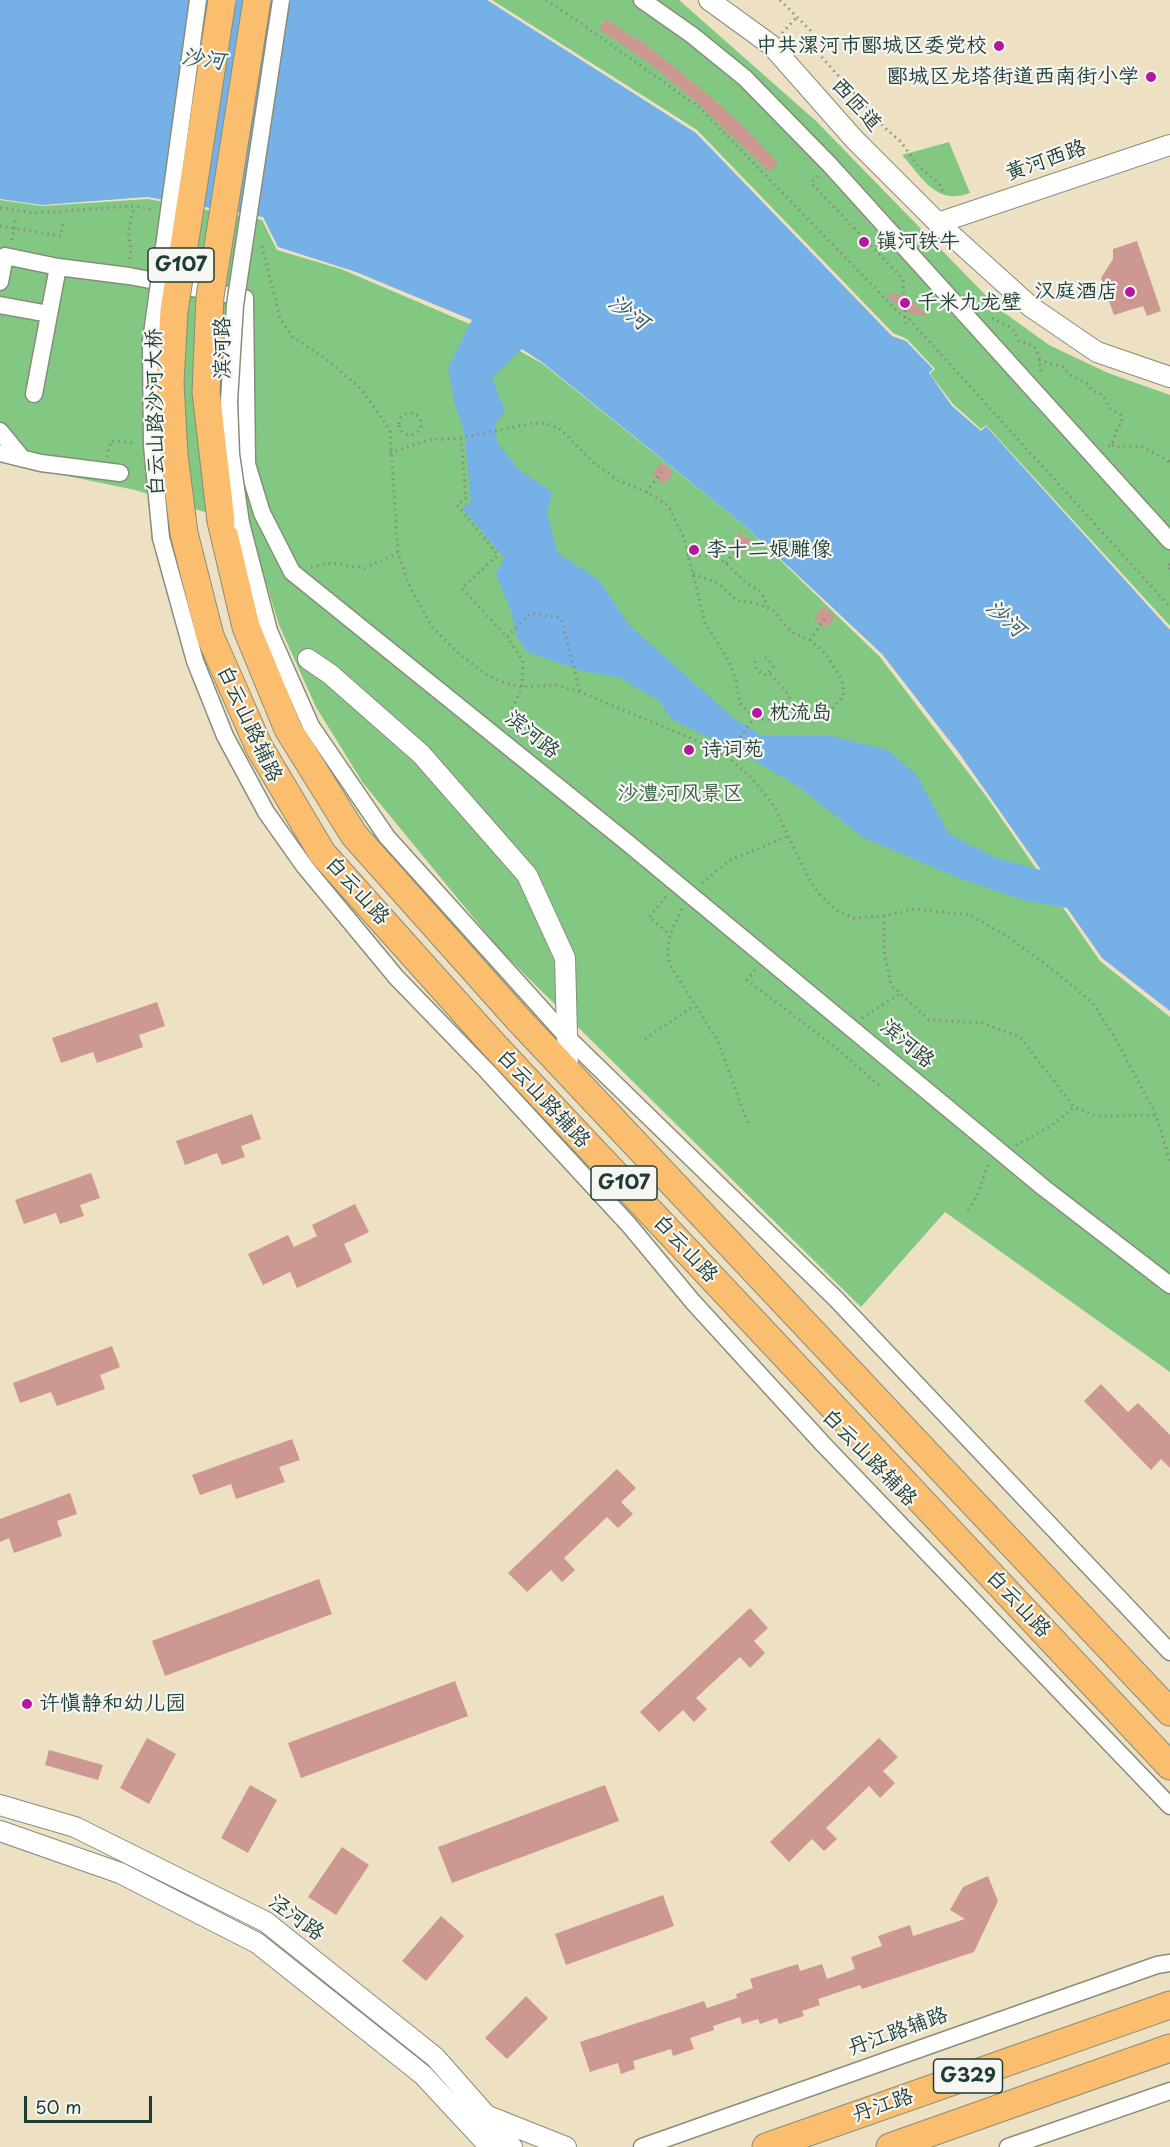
<!DOCTYPE html>
<meta charset="utf-8">
<style>
body{margin:0}
#map{position:relative;width:1170px;height:2147px;overflow:hidden;background:#eee0c2;font-family:"Playpen Sans",sans-serif}
canvas{display:block}
.scale{position:absolute;left:24px;top:2096px;width:128px;height:27px;box-sizing:border-box;border:3px solid #1f3d34;border-top:0;padding-left:8px;font-size:18px;line-height:21px;white-space:nowrap;color:#1f3d34;-webkit-text-stroke:4px #f6f6f2;paint-order:stroke}
</style>
<div id="map">
<canvas width="1170" height="2147"></canvas>
<div class="scale">50 m</div>
</div>
<script>
const context = document.querySelector('canvas').getContext('2d');
context.lineJoin = 'round';
function fill(path, color) {
  context.fillStyle = color;
  context.fill(path, 'evenodd');
}
function strokePath(path, color, width, dash) {
  context.strokeStyle = color;
  context.lineWidth = width;
  context.lineCap = dash ? 'butt' : 'round';
  context.setLineDash(dash || []);
  context.stroke(path);
}
function label(font, color, halo, rows, align = 'center') {
  context.font = font + ' "Playpen Sans","LXGW WenKai TC",sans-serif';
  context.lineWidth = 4.5;
  context.setLineDash([]);
  context.textBaseline = 'middle';
  context.strokeStyle = halo;
  context.fillStyle = color;
  for (const [text, x, y, turn = 0] of rows) {
    context.save();
    context.translate(x, y);
    context.rotate((+turn || 0) * Math.PI / 180);
    context.textAlign = isNaN(turn) ? turn : align;
    if (halo) context.strokeText(text, 0, 0);
    context.fillText(text, 0, 0);
    context.restore();
  }
}
fill(new Path2D(`
 M492,0H679L816,121L999,309L1049,345L1108,373L1170,395V626L986,425L981,429L953,404L930,374L935,369L907,339L893,333L697,130Z
 M949,142L970,193C936,206 923,178 902,155Z
 M148,199L262,220L277,250L341,269L479,328L543,364L745,526L880,657L986,796L1100,961L1170,1017V1372L945,1212L861,1307L500,950L363,783L316,707L279,625L249,526L135,490L0,462V200L42,206Z`), '#82c882');
fill(new Path2D(`
 M0,0H487L696,133L892,336L906,341L933,369L929,373L952,406L981,431L986,426L1170,630V1011L1102,958L1067,908L1023,900L956,877L862,837L799,787L748,757L671,719L660,702L621,678L582,671L527,652L516,635L512,614L496,574L504,558L462,508L471,501L464,431L455,405L448,368L472,320L356,272L278,247L263,217L147,197L42,205L0,199ZM522,349L543,363L745,526L882,654L959,753L1041,870L996,858L949,834L916,774L887,750L828,735H761L736,720L630,626L599,580L558,553L547,513L552,492L518,469L497,442L495,424L505,411L492,378Z`), '#75b1e6');
fill(new Path2D(`
 M606,19L637,40L638,38L712,98L745,128L778,163L769,172L701,106L653,66L599,29Z
 M1137,241L1161,311L1147,316L1143,306L1114,315L1101,278L1113,259V249Z
 M885,293L907,296L928,317L903,311Z
 M661,463L673,472L665,484L652,475Z
 M739,533L752,541L743,554L731,545Z
 M822,607L835,616L827,628L814,619Z
 M157,1002L165,1026L139,1035L143,1047L97,1063L93,1052L61,1063L52,1038Z
 M252,1114L261,1139L241,1146L245,1157L222,1165L217,1153L185,1165L176,1141Z
 M91,1173L100,1198L80,1205L84,1216L60,1224L56,1213L24,1224L15,1200Z
 M355,1204L369,1232L344,1244L352,1262L297,1288L290,1272L263,1285L248,1254L288,1235L294,1247L317,1236L312,1225Z
 M112,1346L120,1367L100,1375L105,1389L57,1406L51,1392L20,1403L13,1383Z
 M1101,1384L1128,1412L1138,1403L1170,1435V1468L1161,1459L1151,1470L1084,1401Z
 M292,1439L300,1460L279,1467L285,1482L236,1499L231,1484L200,1495L192,1475Z
 M617,1469L636,1488L621,1502L633,1514L618,1528L607,1517L564,1558L575,1570L562,1582L551,1570L527,1592L508,1573Z
 M70,1493L77,1514L57,1521L62,1536L14,1553L9,1538L0,1542V1519Z
 M319,1579L332,1614L165,1676L152,1641Z
 M750,1608L768,1628L754,1641L765,1653L750,1668L740,1657L696,1698L707,1709L694,1722L683,1710L659,1732L640,1712Z
 M455,1681L468,1716L301,1778L288,1743Z
 M147,1738L176,1754L149,1804L120,1788Z
 M879,1738L898,1757L883,1771L895,1783L880,1798L869,1786L826,1828L837,1839L824,1851L812,1839L789,1862L770,1842Z
 M49,1750L103,1765L98,1780L45,1765Z
 M250,1785L277,1800L248,1853L221,1838Z
 M605,1785L619,1821L452,1883L438,1847Z
 M342,1847L369,1865L336,1915L308,1897Z
 M988,1876L998,1901L974,1952L862,1989L860,1985L818,1999L820,2005L802,2011L804,2016L779,2024L777,2018L760,2024L758,2019L742,2024L740,2017L713,2026L714,2030L690,2038L694,2049L673,2056L671,2049L633,2061L635,2069L621,2074L618,2063L590,2072L580,2042L704,2001L707,2008L737,1998L736,1994L753,1988L750,1979L798,1964L800,1971L822,1964L827,1979L855,1969L851,1957L882,1946L878,1936L910,1925L913,1936L965,1919L950,1910L963,1887Z
 M663,1895L674,1926L566,1965L555,1934Z
 M441,1916L464,1936L426,1981L402,1961Z
 M526,1996L548,2018L507,2059L485,2038Z`), '#cc9891');
const minor = new Path2D(`
 M642,0L692,35L745,78L830,165L1170,541
 M0,282L5,256L58,267L129,276L245,298L247,464L262,513L292,572L629,844L1044,1188L1170,1285
 M0,305L49,314
 M34,394L58,267
 M0,431L22,458
 M0,453L41,463L120,473
 M241,523L269,631L311,726L387,837L567,1037L836,1299L1170,1652
 M161,538L195,661L225,736L266,812L305,867L396,977L487,1071L629,1225L693,1302L823,1444L1170,1806
 M642,2147L1157,1965L1170,1963
 M1008,2147L1170,2091`);
const tertiary = new Path2D(`
 M709,0L771,45L854,139L938,223L1031,307L1097,352L1170,377
 M938,223L1170,145
 M308,659L330,674L421,754L527,875L565,958L568,1072
 M0,1805L75,1827L266,1922L435,2057L487,2116L512,2147
 M0,1831L120,1873L257,1943L423,2075L490,2147
 M488,2116L566,2147`);
const trunk = new Path2D(`
 M221,521L246,627L288,729L354,835L518,1019L1170,1712
 M184,533L210,636L259,747L322,853L492,1043L1170,1766
 M766,2147L1170,2005
 M890,2147L1170,2048`);
strokePath(minor, '#868e7b', 19);
strokePath(tertiary, '#868e7b', 22);
strokePath(trunk, '#868e7b', 29);
strokePath(new Path2D(`
 M546,0L582,24L700,108L903,317L908,318L1170,607
 M780,0L810,30L819,54L885,128L901,142L918,166L939,183L944,194
 M782,33L797,17
 M818,176L811,183L903,279L906,327
 M0,208L35,213L135,206L153,210
 M0,226L61,236L63,222
 M12,240L16,218
 M262,246L280,318L293,337L326,359L361,389L390,430L398,553L410,587L433,628L459,654L487,675L503,682L522,687L557,685L580,692L693,739L726,756L752,778L774,806L806,873L818,893L835,909L853,918L884,916L915,909L970,915L1008,937L1047,965L1093,1003L1118,1043L1156,1115L1170,1162
 M130,259L131,248L128,232L134,207
 M992,318L1012,328L1019,341L1034,346L1039,356L1041,372
 M1039,360L1063,367L1070,375L1088,384L1092,391C1103,393 1105,398 1109,408L1121,415L1122,423L1117,429L1112,445L1106,446
 M399 424a11 11 0 1 1 22 0a11 11 0 1 1-22 0Z
 M461,438L466,498L457,505L498,555L462,588L507,637L531,613L561,618L580,692
 M1112,445L1119,447L1141,446L1168,461L1170,464
 M390,453L428,440L461,438L528,424L545,423L559,428L595,464L618,480L646,492L668,505L684,538L705,623L729,661L736,681L740,703L754,718L726,756
 M107,457L111,441L135,443
 M646,492L663,470
 M687,555L712,556L726,563L745,582L761,592L765,599L766,607
 M726,563L742,544
 M1170,564L1167,567L1170,570
 M311,567L331,563L365,568L398,553
 M693,574L718,583L736,600L759,604L774,611L784,624L795,634L810,640L826,654L842,680L844,696L833,708L810,711L777,720L754,718
 M810,640L825,618
 M755,661L756,668L762,674L767,675L773,667L769,660L765,657
 M770,674C784,688 792,696 794,716
 M505,725L522,687L523,661L507,637
 M702,883L730,860L789,836
 M666,897L649,917L669,934
 M682,909C672,930 664,942 670,965L718,1041L748,1124
 M884,916V951L891,985L929,1020L982,1023L1020,1037L1074,1107L1096,1116L1156,1115
 M755,970L747,980L835,1047L882,1088
 M862,1018L900,994
 M645,1039L694,1006
 M1016,1145L1051,1126L1074,1107
 M968,1210L976,1198L988,1164`), '#868e7b', 3, [1.5, 4.5]);
strokePath(minor, '#fff', 16);
strokePath(tertiary, '#fff', 20);
strokePath(trunk, '#fbbd6e', 27);
const minorBridge = new Path2D(`
 M241,523L231,454L229,401L235,305L281,0
 M161,538L152,445L151,341L198,0`);
const trunkBridge = new Path2D(`
 M221,521L206,392L210,297L257,0
 M184,533L174,455L170,383L174,311L222,0`);
strokePath(minorBridge, '#868e7b', 19, []);
strokePath(trunkBridge, '#868e7b', 29, []);
strokePath(minorBridge, '#fff', 16);
strokePath(trunkBridge, '#fbbd6e', 27);
for (const [x, y, r, color] of [
 [999,46,6,"#b5179e"],
 [1151,77,6,"#b5179e"],
 [864,242,6,"#b5179e"],
 [1130,292,6,"#b5179e"],
 [905,303,6,"#b5179e"],
 [694,550,6,"#b5179e"],
 [757,713,6,"#b5179e"],
 [689,750,6,"#b5179e"],
 [27,1704,6,"#b5179e"]
]) {
  const dot = new Path2D();
  dot.arc(x, y, r, 0, 2 * Math.PI);
  context.fillStyle = color;
  context.fill(dot);
  strokePath(dot, '#f6f6f2', 2);
}
for (const [x, y, w] of [
 [181,265,66],
 [624,1183,66],
 [968,2076,69]
]) {
  const box = new Path2D();
  box.roundRect(x - w / 2, y - 17, w, 34, 4.5);
  context.fillStyle = '#f6f6f2';
  context.fill(box);
  strokePath(box, '#1f3d34', 1.5);
}
label('bold 20px', '#1f3d34', null, [
 ["G107",181,265],
 ["G107",624,1183],
 ["G329",968,2076]
]);
label('21px', '#1f3d34', '#f6f6f2', [
 ["中共漯河市郾城区委党校",987,46,"right"],
 ["郾城区龙塔街道西南街小学",1139,77,"right"],
 ["镇河铁牛",876,242],
 ["汉庭酒店",1118,292,"right"],
 ["千米九龙壁",917,303],
 ["李十二娘雕像",706,550],
 ["枕流岛",769,713],
 ["诗词苑",701,750],
 ["许慎静和幼儿园",39,1704]
], 'left');
label('21px', '#1f3d34', '#f6f6f2', [
 ["西匝道",856,105,48],
 ["黄河西路",1046,161,-19],
 ["滨河路",223,348,-90],
 ["白云山路沙河大桥",156,412,-91],
 ["白云山路辅路",249,724,65],
 ["滨河路",532,735,39],
 ["白云山路",357,891,48],
 ["滨河路",907,1044,40],
 ["白云山路辅路",543,1099,47],
 ["白云山路",685,1249,47],
 ["白云山路辅路",869,1458,46],
 ["白云山路",1018,1604,47],
 ["泾河路",296,1918,36],
 ["丹江路辅路",898,2032,-20],
 ["丹江路",883,2106,-19]
]);
label('21px', '#386048', '#f6f6f2', [
 ["沙澧河风景区",680,794]
]);
label('italic 22px', '#345a60', '#f6f6f2', [
 ["沙河",203,60,7],
 ["沙河",628,313,36],
 ["沙河",1005,619,42]
]);
</script>
